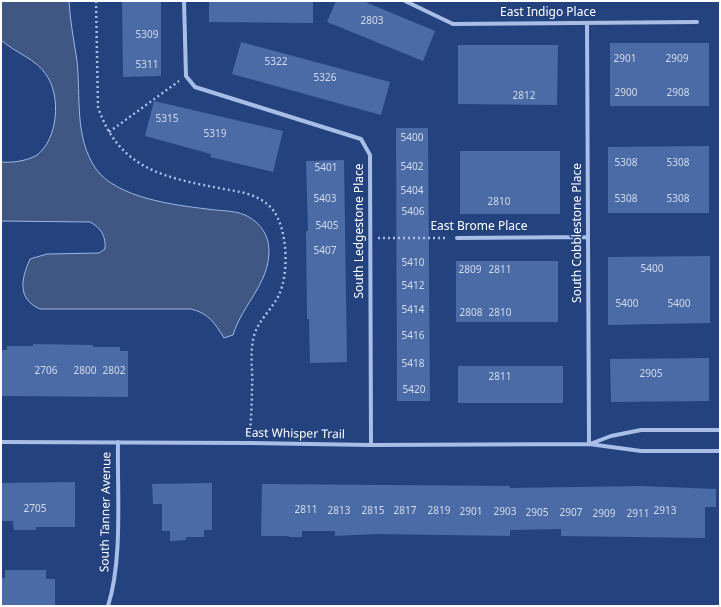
<!DOCTYPE html>
<style>
body{margin:0}
#map{position:relative;width:721px;height:607px;overflow:hidden;background:#23427e;font-family:"Noto Sans",sans-serif}
canvas{display:block}
.frame{position:absolute;inset:0;border:2px solid #fff;pointer-events:none}
</style>
<div id="map">
<canvas width="721" height="607"></canvas>
<div class="frame"></div>
</div>
<script>
const context = document.querySelector('canvas').getContext('2d');
context.lineJoin = 'round';
function fill(path, color) {
  context.fillStyle = color;
  context.fill(path, 'evenodd');
}
function strokePath(path, color, width, dash) {
  context.strokeStyle = color;
  context.lineWidth = width;
  context.lineCap = dash ? 'butt' : 'round';
  context.setLineDash(dash || []);
  context.stroke(path);
}
function label(font, color, halo, rows, align = 'center') {
  context.font = font + ' "Noto Sans",sans-serif';
  context.lineWidth = 3;
  context.setLineDash([]);
  context.textBaseline = 'middle';
  context.strokeStyle = halo;
  context.fillStyle = color;
  for (const [text, x, y, turn = 0] of rows) {
    context.save();
    context.translate(x, y);
    context.rotate((+turn || 0) * Math.PI / 180);
    context.textAlign = isNaN(turn) ? turn : align;
    if (halo) context.strokeText(text, 0, 0);
    context.fillText(text, 0, 0);
    context.restore();
  }
}
const water = new Path2D(`
 M1,1H69C70,21 74,41 77,61C81,97 74,137 96,169C117,198 174,205 207,209C220,211 233,210 245,215C260,222 269,235 269,251C269,284 242,305 233,335L224,338C215,323 208,313 191,309H40C17,299 21,279 30,259L47,254L99,253L105,249C106,236 101,228 90,222L1,221V162C12,163 27,161 37,155C58,139 61,97 47,76C37,59 15,53 1,40Z`);
fill(water, '#405783');
strokePath(water, '#9cb7e7', 1);
fill(new Path2D(`
 M122,1H161V76L123,77Z
 M209,1H313V23L209,22Z
 M336,1H363L435,31L423,61L327,22Z
 M241,42L390,82L381,115L232,74Z
 M610,43H709V106H610Z
 M458,45H558L557,105L458,104Z
 M154,101L283,131L273,172L210,157L211,154L145,136Z
 M396,128H428L430,401H397Z
 M709,146V213H608V147Z
 M460,151H560V214H460Z
 M344,160L347,362L310,363L309,319H307L306,231H308L306,161Z
 M710,256V323L608,325V257Z
 M456,261H558V322H456Z
 M33,344L93,345V347H120V351H128V397L1,396V350H7V346H33Z
 M709,358V401L611,402L610,359Z
 M458,366H563V403H458Z
 M75,482V527H36V530H14L13,521H1V483Z
 M212,483V530H204V537H186V540L170,541V531H162V504H153L152,484Z
 M262,484L510,486V488L641,486L716,489V507H705V538L561,536V529L510,530V536L377,534L335,536V531H302V537H289V536H261Z
 M5,570H46V579H55V606H1V578H5Z`), '#4b6ba7');
strokePath(new Path2D(`
 M96,1L98,107C119,170 166,178 224,189C242,192 261,195 273,210C288,230 289,273 279,295C271,311 256,322 253,340C250,355 253,372 252,388C252,403 251,418 250,434
 M109,132L179,81
 M378,238H447`), '#a8bee6', 2.5, [2, 3]);
strokePath(new Path2D(`
 M184,1L186,76L195,87L361,139L370,155L371,445
 M405,1L453,24L697,22
 M587,23L589,444
 M457,238L588,237
 M1,442L250,443L371,445L589,444L641,451H720
 M590,444L611,436L641,430H720
 M108,606C123,559 117,492 118,442`), '#a8bee6', 4);
label('10px', '#d2dae9', null, [
 ["2803",372,21],
 ["5309",147,35],
 ["2901",625,59],
 ["2909",677,59],
 ["5322",276,62],
 ["5311",147,65],
 ["5326",325,78],
 ["2900",626,93],
 ["2908",678,93],
 ["2812",524,96],
 ["5315",167,119],
 ["5319",215,134],
 ["5400",412,138],
 ["5308",626,163],
 ["5308",678,163],
 ["5402",412,167],
 ["5401",326,168],
 ["5404",412,191],
 ["5403",325,199],
 ["5308",626,199],
 ["5308",678,199],
 ["2810",499,202],
 ["5406",413,212],
 ["5405",327,226],
 ["5407",325,251],
 ["5410",413,263],
 ["5400",652,269],
 ["2809",470,270],
 ["2811",500,270],
 ["5412",413,286],
 ["5400",627,304],
 ["5400",679,304],
 ["5414",413,310],
 ["2808",471,313],
 ["2810",500,313],
 ["5416",413,336],
 ["5418",413,364],
 ["2706",46,371],
 ["2800",85,371],
 ["2802",114,371],
 ["2905",651,374],
 ["2811",500,377],
 ["5420",414,390],
 ["2705",35,509],
 ["2811",306,510],
 ["2813",339,511],
 ["2815",373,511],
 ["2817",405,511],
 ["2819",439,511],
 ["2913",665,511],
 ["2901",471,512],
 ["2903",505,512],
 ["2905",537,513],
 ["2907",571,513],
 ["2909",604,514],
 ["2911",638,514]
]);
label('12px', '#fff', '#23427e', [
 ["East Indigo Place",548,13],
 ["East Brome Place",479,227],
 ["South Ledgestone Place",360,231,-90],
 ["South Cobblestone Place",578,233,-90],
 ["East Whisper Trail",295,434,1],
 ["South Tanner Avenue",106,512,-89]
]);
</script>
